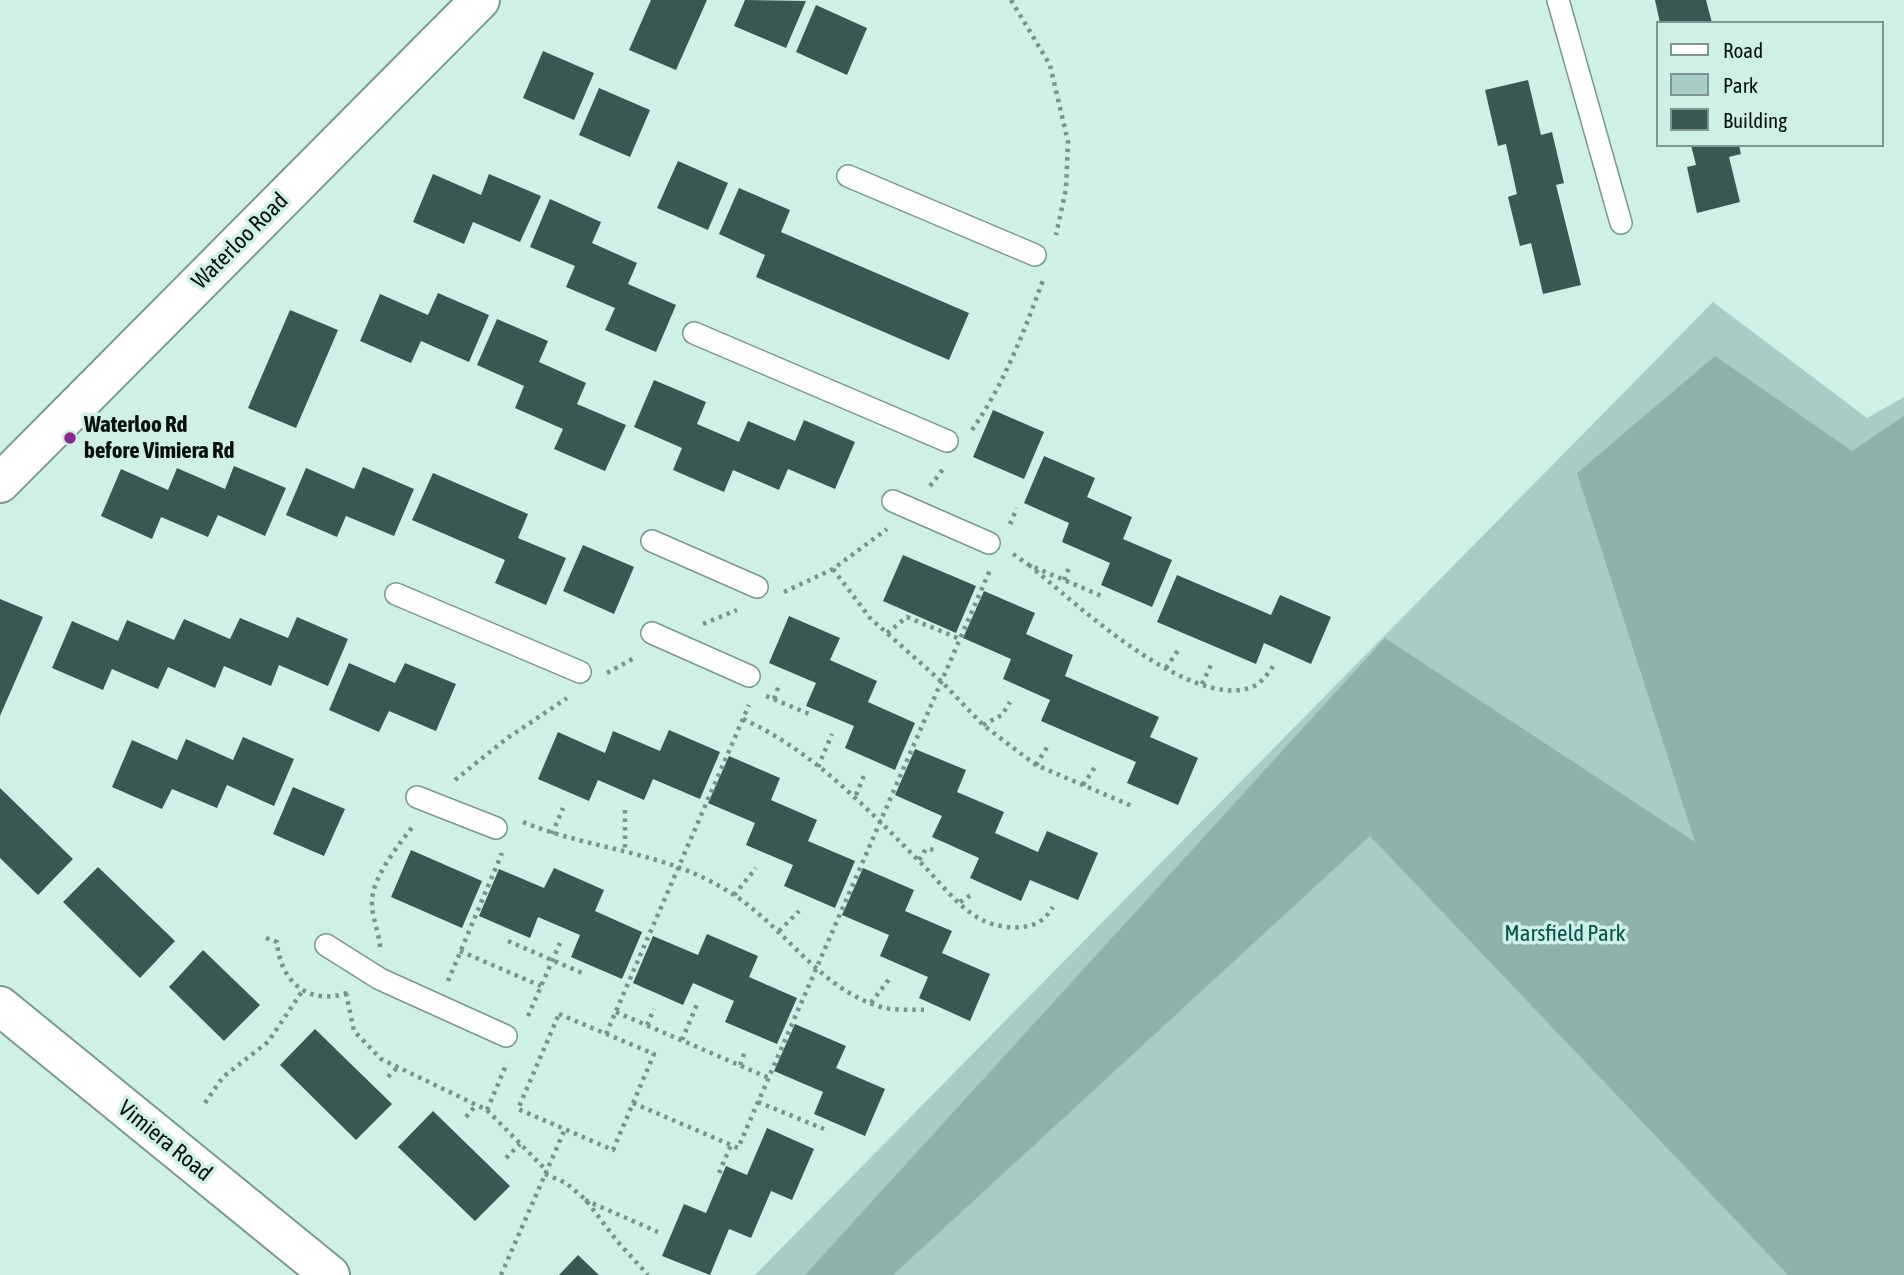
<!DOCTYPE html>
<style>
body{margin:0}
#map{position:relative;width:1904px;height:1275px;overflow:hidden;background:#cef0e7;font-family:"Asap Condensed",sans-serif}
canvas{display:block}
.legend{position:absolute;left:1656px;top:21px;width:228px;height:126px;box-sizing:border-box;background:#cef0e7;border:2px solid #7e9690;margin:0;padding:9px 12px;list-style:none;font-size:21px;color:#05100e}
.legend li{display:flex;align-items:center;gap:14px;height:35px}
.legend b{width:35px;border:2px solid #7e9690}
</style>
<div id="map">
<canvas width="1904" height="1275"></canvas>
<ul class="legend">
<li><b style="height:9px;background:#fff"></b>Road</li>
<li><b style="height:19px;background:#a8cdc4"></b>Park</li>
<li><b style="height:19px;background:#3a5851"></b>Building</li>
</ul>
</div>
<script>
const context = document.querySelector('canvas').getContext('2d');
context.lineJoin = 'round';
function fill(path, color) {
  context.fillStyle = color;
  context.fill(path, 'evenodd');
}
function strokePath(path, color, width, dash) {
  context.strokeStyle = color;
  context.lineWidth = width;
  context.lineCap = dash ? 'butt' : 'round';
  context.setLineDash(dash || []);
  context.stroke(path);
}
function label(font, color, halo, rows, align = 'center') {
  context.font = font + ' "Asap Condensed",sans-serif';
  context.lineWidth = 7;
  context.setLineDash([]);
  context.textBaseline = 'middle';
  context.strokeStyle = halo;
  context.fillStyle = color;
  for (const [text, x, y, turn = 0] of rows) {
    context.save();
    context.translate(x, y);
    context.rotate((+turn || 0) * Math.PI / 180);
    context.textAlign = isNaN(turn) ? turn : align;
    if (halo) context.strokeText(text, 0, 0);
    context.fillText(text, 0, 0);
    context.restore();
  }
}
fill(new Path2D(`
 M1713,302L1867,418L1904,397V1275H755Z`), '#a8cdc4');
fill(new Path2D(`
 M1715,356L1852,451L1904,416V1275H1788L1370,836L893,1275H805L1385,638L1695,842L1577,473Z`), '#8db3aa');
fill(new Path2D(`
 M651,0H707L676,70L629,50Z
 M745,0L806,1L786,48L734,26Z
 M1655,0H1706L1712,23H1660Z
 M816,5L867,28L847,75L796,52Z
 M543,51L594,73L574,120L523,98Z
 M1528,80L1541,135L1552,132L1564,183L1556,185L1581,285L1543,294L1531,243L1520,246L1508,197L1517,194L1506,144L1498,146L1485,90Z
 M599,88L650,110L630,157L579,135Z
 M1691,145H1739L1741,154L1729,157L1740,202L1697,213L1687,167L1696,165Z
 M678,161L728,183L708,230L657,208Z
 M433,174L481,195L489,174L541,196L520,242L473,222L464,244L413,222Z
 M739,188L790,210L781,232L969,313L949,360L756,277L765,255L719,234Z
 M550,199L601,222L592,243L637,263L628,284L676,305L656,352L605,330L615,308L566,287L575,266L530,247Z
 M438,293L489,315L469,362L421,341L411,363L360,341L380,294L428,315Z
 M290,310L338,330L296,428L248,408Z
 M497,319L548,341L539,362L586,383L577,404L626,425L605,471L554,449L563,429L515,408L524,386L477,365Z
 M654,380L706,402L697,424L739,442L748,421L795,441L804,420L855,442L835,489L788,469L779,490L733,470L724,492L673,470L682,448L634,427Z
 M993,410L1044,432L1024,479L973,457Z
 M1044,456L1095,478L1087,497L1132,517L1123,539L1172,560L1152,607L1101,585L1110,563L1062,542L1069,523L1024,503Z
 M234,466L286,488L265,536L218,515L208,537L161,517L152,539L101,516L121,469L168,490L177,468L225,489Z
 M363,467L414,489L394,536L346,516L337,537L286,515L306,468L354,489Z
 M433,473L528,514L518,538L566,558L546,605L495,583L505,560L412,520Z
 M583,545L634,567L614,614L563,591Z
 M903,555L976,586L956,633L883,601Z
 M1177,575L1271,615L1280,595L1331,617L1311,664L1264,643L1256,664L1157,622Z
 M984,591L1035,613L1026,634L1073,655L1065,676L1159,717L1150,737L1198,758L1178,805L1127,783L1136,762L1041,721L1050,700L1003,679L1011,659L963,638Z
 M0,599L43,617L0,716Z
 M789,616L840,638L830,660L877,681L868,702L915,723L895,770L845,748L854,726L806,706L816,683L769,663Z
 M297,617L348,639L328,686L279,665L271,686L224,666L215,688L168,667L158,689L112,669L103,690L52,668L72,621L118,641L127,620L174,640L184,619L230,639L240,618L288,638Z
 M349,663L395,683L405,663L456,684L436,731L389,711L379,732L329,710Z
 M669,730L720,752L700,799L653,779L644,800L598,780L589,801L538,779L558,732L605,753L613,731L660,751Z
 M243,737L294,759L274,806L227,785L217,808L172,789L162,809L112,787L132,740L177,760L186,739L233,760Z
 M915,749L966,770L957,792L1004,812L995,833L1038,852L1047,831L1098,853L1078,900L1030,880L1021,901L970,878L979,858L932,837L942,816L895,795Z
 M729,756L780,778L771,800L817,820L808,841L855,861L835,908L784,886L793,865L746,845L755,823L708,803Z
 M293,787L345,809L324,856L273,834Z
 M0,788L73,859L38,895L0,858Z
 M411,850L482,881L462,928L391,897Z
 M98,867L175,941L140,978L63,902Z
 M554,868L604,890L595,911L642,932L622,979L571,957L580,935L538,917L530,938L479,916L499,869L544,888Z
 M863,868L914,890L905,911L952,931L942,953L990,974L970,1021L919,998L928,977L880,956L889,935L842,915Z
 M707,934L758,956L749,977L797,998L777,1044L725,1022L734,1001L693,983L683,1005L633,983L653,936L698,955Z
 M203,950L260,1005L224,1041L169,987Z
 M795,1024L846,1046L836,1068L885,1089L865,1136L814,1114L823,1092L774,1071Z
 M315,1029L392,1104L356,1140L280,1065Z
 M433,1111L510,1186L475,1221L398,1147Z
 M767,1128L814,1149L792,1200L771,1191L751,1238L729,1229L710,1275L662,1256L684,1204L706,1213L726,1166L747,1175Z
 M578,1255L599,1275H559Z`), '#3a5851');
const service = new Path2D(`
 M1558,0L1621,223
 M848,176L1035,255
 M694,333L947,441
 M893,501L989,543
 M652,541L757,587
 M396,594L580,672
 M652,633L749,676
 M417,797L496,828
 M326,945L380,979L506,1036`);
const tertiary = new Path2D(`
 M0,483L480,0
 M0,1006L330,1275`);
strokePath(service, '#799891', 24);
strokePath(tertiary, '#799891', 42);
strokePath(new Path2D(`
 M1011,0L1050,65L1068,142L1066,189L1056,235
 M972,430C1004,384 1024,332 1043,280
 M930,486L944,468
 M1010,524L1017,508
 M1013,554L1029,565L1104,597
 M1029,565C1074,602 1190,711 1252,687C1262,683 1268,673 1274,665
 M833,569L870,618L942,682L983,725L1036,765L1132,806L1133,805
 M1064,580L1070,565
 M784,592L833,569L887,529
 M703,624L737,610
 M887,633L907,617L960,639
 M1166,668L1179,649
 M607,673L636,657
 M1202,684L1212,663
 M766,696L812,715
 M774,699L779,685
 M743,719C811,750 864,805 916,858C936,877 957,907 982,920C998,928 1028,932 1043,919C1047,916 1050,911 1053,907
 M983,725L1002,715L1010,702
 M1036,765L1049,744
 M818,767L832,734
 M455,780L506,739L567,698
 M1083,785L1097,764
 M856,795L865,773
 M625,810V850
 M523,822C594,851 668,851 734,895C786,929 820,989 881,1007C894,1011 911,1009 924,1010
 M552,834L563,808
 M919,860L926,849L938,850
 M734,895L756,868
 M960,902L974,893
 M779,931L799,911
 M266,938L277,942C280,981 308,1006 347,993
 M508,941L582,973
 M380,947C379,932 372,918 372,903C371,879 399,844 414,825
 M460,951L541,986
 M448,981L502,853
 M346,993L354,1031L381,1059L487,1110L547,1171
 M871,1003L890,978
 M616,1012L769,1078
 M559,1014L654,1054L613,1150L518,1109Z
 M528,1016L560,943
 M647,1025L654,1009
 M606,1034L749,705
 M682,1040L698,1002
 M740,1065L746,1049
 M388,1077L398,1067
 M758,1102L824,1129
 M205,1103L223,1077L268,1042L303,990
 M633,1103L738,1148L990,570
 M487,1110L507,1063
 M466,1117L476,1105
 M506,1158L520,1144
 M719,1173L731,1145
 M545,1174L566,1183L585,1199L617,1241L648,1275
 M585,1200L658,1232
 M501,1275L565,1129`), '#7a928c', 4.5, [3.5, 5]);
strokePath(service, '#fff', 21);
strokePath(tertiary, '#fff', 38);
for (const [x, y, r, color] of [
 [70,438,7,"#8e268c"]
]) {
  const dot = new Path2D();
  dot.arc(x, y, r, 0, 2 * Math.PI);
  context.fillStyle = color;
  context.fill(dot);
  strokePath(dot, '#cef0e7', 2.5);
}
label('23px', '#05100e', '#cef0e7', [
 ["Waterloo Road",240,241,-45],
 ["Vimiera Road",165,1141,39]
]);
label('bold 23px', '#05100e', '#cef0e7', [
 ["Waterloo Rd",84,425],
 ["before Vimiera Rd",84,451]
], 'left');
label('23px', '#035549', '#cef0e7', [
 ["Marsfield Park",1565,934]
]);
</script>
